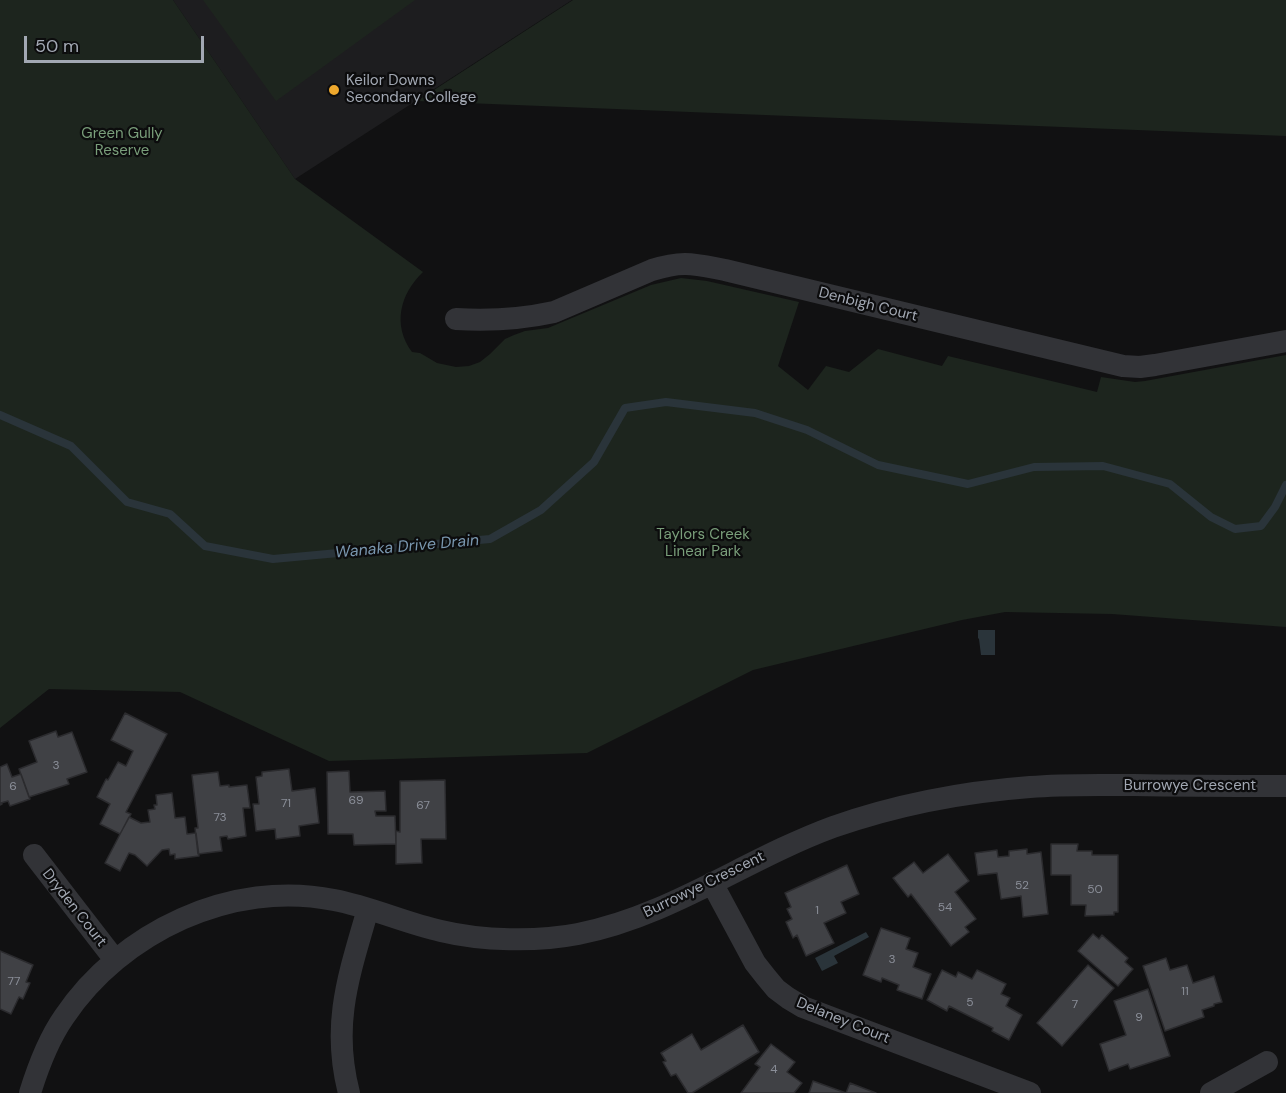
<!DOCTYPE html>
<style>
body{margin:0}
#map{position:relative;width:1286px;height:1093px;overflow:hidden;background:#111112;font-family:"DM Sans",sans-serif}
canvas{display:block}
.scale{position:absolute;left:24px;top:36px;width:180px;height:27px;box-sizing:border-box;border:3px solid #a2a8b3;border-top:0;padding-left:8px;font-size:18px;line-height:21px;white-space:nowrap;color:#a2a8b3;-webkit-text-stroke:4px #0c0c0d;paint-order:stroke}
</style>
<div id="map">
<canvas width="1286" height="1093"></canvas>
<div class="scale">50 m</div>
</div>
<script>
const context = document.querySelector('canvas').getContext('2d');
context.lineJoin = 'round';
function fill(path, color) {
  context.fillStyle = color;
  context.fill(path, 'evenodd');
}
function strokePath(path, color, width, dash) {
  context.strokeStyle = color;
  context.lineWidth = width;
  context.lineCap = dash ? 'butt' : 'round';
  context.setLineDash(dash || []);
  context.stroke(path);
}
function label(font, color, halo, rows, align = 'center') {
  context.font = font + ' "DM Sans",sans-serif';
  context.lineWidth = 4.5;
  context.setLineDash([]);
  context.textBaseline = 'middle';
  context.strokeStyle = halo;
  context.fillStyle = color;
  for (const [text, x, y, turn = 0] of rows) {
    context.save();
    context.translate(x, y);
    context.rotate((+turn || 0) * Math.PI / 180);
    context.textAlign = isNaN(turn) ? turn : align;
    if (halo) context.strokeText(text, 0, 0);
    context.fillText(text, 0, 0);
    context.restore();
  }
}
fill(new Path2D(`
 M173,0H572L295,179Z`), '#1d1d1f');
fill(new Path2D(`
 M0,0H173L295,179L423,272C400,294 392,325 412,352L420,353L437,363L456,367L469,366L480,362L490,354L505,339L514,335L525,331L548,328L651,285L681,278L707,281L799,302L778,366L808,390L826,366L849,372L878,349L942,366L948,356L1097,392L1101,377L1135,382L1145,381L1286,355V627L1112,614L1005,612L962,620L753,670L587,753L329,761L180,692L49,689L0,728Z
 M203,0H415L276,101Z
 M573,0H1286V136L417,101Z`), '#1d251e');
fill(new Path2D(`
 M978,630H995V655H981L979,639L978,638Z
 M866,932L869,937L834,956L838,963L822,971L815,958Z`), '#2a343a');
strokePath(new Path2D(`
 M0,415L71,446L127,502L170,514L205,546L273,559L490,539L541,510L594,462L625,408L666,402L755,413L807,430L878,465L968,484L1034,467L1103,466L1170,484L1211,517L1235,529L1261,526L1275,507L1286,485`), '#2a343a', 8);
const building = new Path2D(`
 M125,713L167,734L126,812L131,814L120,834L100,824L110,804L97,797L106,779L108,780L118,762L126,766L133,751L111,740Z
 M56,731L58,737L72,732L87,772L67,779L69,784L29,797L19,769L37,762L29,741Z
 M7,764L12,777L21,774L30,799L10,806L8,801L1,803L2,804L0,805V767Z
 M289,769L292,791L315,788L319,823L299,826L300,836L276,839L275,829L256,831L253,804H259L256,777L262,776V772Z
 M349,771L350,792L385,791L386,811H375L376,816H395L396,844L354,845L353,834H328L327,772Z
 M218,772L220,786L229,785V787L247,785L250,808H243L246,836L228,839L227,836L220,837L222,851L198,854L195,828H198L192,775Z
 M445,780L446,839H421L422,863L396,864V831L400,832V781Z
 M172,793L175,818L185,817L187,834L196,833L199,856L175,859V854L170,855L169,849L162,850L147,866L135,855L129,853L120,871L105,863L129,817L141,823L150,822L148,810L155,809L154,805H157L156,795Z
 M1051,844H1078L1077,851H1092V855H1118V912H1114V915L1085,916L1086,905H1071V875H1051Z
 M1027,849V854L1041,852L1048,914L1023,917L1021,896L1001,899L997,873L978,875L975,853L997,850L998,857L1009,856V851Z
 M948,854L969,881L955,892L976,919L965,927L969,932L951,946L911,894L908,897L893,878L914,862L923,873Z
 M847,865L859,894L841,902L846,913L824,923L834,943L806,956L797,935L793,938L786,922L792,919L787,909L791,907L785,893Z
 M881,928L910,938L906,949L918,953L913,967L931,974L922,999L897,990L899,985L882,978L881,982L863,975Z
 M1093,934L1099,939L1102,935L1128,958L1125,962L1133,969L1118,986L1078,951Z
 M0,951L33,965L26,982L30,983L23,999L19,997L11,1014L0,1009Z
 M1166,958L1170,970L1187,965L1193,983L1214,976L1222,1002L1214,1004V1006L1202,1010L1204,1017L1165,1031L1143,966Z
 M1088,965L1114,988L1062,1046L1037,1023Z
 M942,970L956,977L958,972L972,979L977,970L1006,984L1001,994L1010,998L1006,1006L1022,1015L1009,1040L992,1031L993,1028L949,1006L947,1011L927,1000Z
 M1148,989L1170,1056L1130,1069L1128,1064L1109,1071L1100,1044L1126,1035L1114,1001Z
 M743,1025L759,1052L692,1093H688L676,1074L671,1076L663,1062L666,1061L661,1053L692,1034L701,1050Z
 M771,1044L795,1062L787,1072L802,1083L794,1093H741L760,1067L755,1064Z
 M813,1081L846,1093L850,1083L876,1093H809Z`);
fill(building, '#404145');
strokePath(building, '#2b2b2e', 1.5);
strokePath(new Path2D(`
 M456,319C489,321 522,319 554,312L652,270C683,260 694,264 725,270L1123,366L1140,367L1155,365L1286,341
 M34,855L115,960
 M712,883L755,963L766,977L776,989L788,998L803,1007L1030,1093
 M30,1093C38,1067 48,1040 64,1017C121,932 232,879 334,900C371,907 405,923 441,931C482,941 537,942 578,934C670,916 746,859 833,827C896,805 963,792 1030,787C1064,784 1099,785 1134,785C1184,786 1235,786 1286,786
 M349,1093C331,1024 349,975 368,909
 M1211,1093L1267,1062`), '#323337', 22);
for (const [x, y, r, color] of [
 [334,90,6,"#eea82d"]
]) {
  const dot = new Path2D();
  dot.arc(x, y, r, 0, 2 * Math.PI);
  context.fillStyle = color;
  context.fill(dot);
  strokePath(dot, '#0c0c0d', 2);
}
label('12px', '#8a8e98', null, [
 ["3",56,766],
 ["6",13,787],
 ["69",356,801],
 ["71",286,804],
 ["67",423,806],
 ["73",220,818],
 ["52",1022,886],
 ["50",1095,890],
 ["54",945,908],
 ["1",817,911],
 ["3",892,960],
 ["77",14,982],
 ["11",1185,992],
 ["5",970,1003],
 ["7",1075,1005],
 ["9",1139,1018],
 ["4",774,1070]
]);
label('15px', '#a2a8b3', '#0c0c0d', [
 ["Keilor Downs",346,81],
 ["Secondary College",346,98]
], 'left');
label('15px', '#799e7a', '#0c0c0d', [
 ["Green Gully",122,134],
 ["Reserve",122,151],
 ["Taylors Creek",703,535],
 ["Linear Park",703,552]
]);
label('15px', '#a2a8b3', '#0c0c0d', [
 ["Denbigh Court",868,305,14],
 ["Burrowye Crescent",1190,786],
 ["Burrowye Crescent",704,885,-26],
 ["Dryden Court",74,908,52],
 ["Delaney Court",843,1021,22]
]);
label('italic 16px', '#7996ae', '#0c0c0d', [
 ["Wanaka Drive Drain",407,547,-5]
]);
</script>
